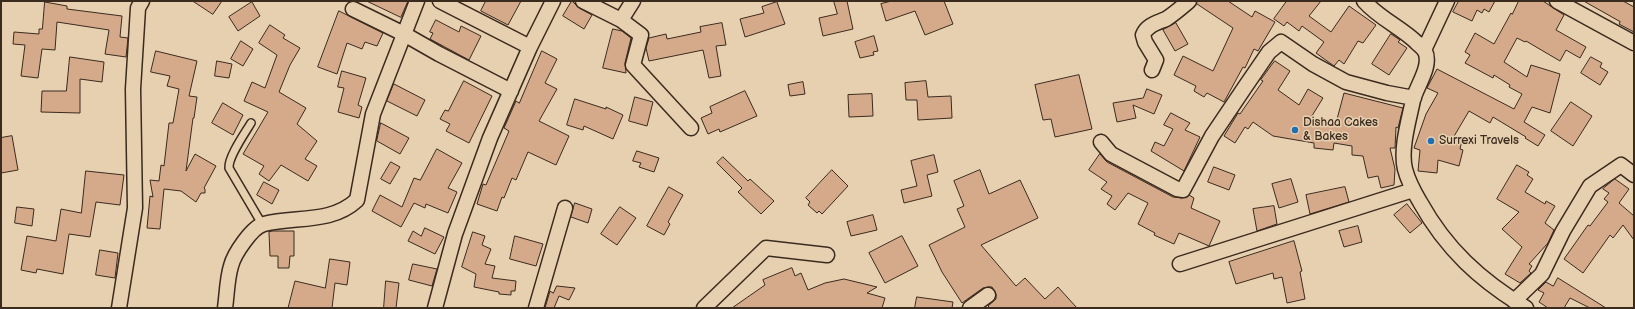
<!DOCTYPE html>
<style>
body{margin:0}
#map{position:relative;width:1635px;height:309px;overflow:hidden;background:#e7d0b0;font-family:"Balsamiq Sans",sans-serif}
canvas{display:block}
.frame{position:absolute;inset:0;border:2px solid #3b2a1e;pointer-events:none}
</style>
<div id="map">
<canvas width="1635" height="309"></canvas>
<div class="frame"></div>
</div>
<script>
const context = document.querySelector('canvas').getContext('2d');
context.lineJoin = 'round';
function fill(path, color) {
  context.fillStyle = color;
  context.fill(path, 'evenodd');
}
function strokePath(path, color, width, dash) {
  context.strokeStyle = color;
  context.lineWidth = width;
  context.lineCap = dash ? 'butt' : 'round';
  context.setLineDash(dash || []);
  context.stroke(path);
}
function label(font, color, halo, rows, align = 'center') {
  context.font = font + ' "Balsamiq Sans",sans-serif';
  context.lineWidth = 3;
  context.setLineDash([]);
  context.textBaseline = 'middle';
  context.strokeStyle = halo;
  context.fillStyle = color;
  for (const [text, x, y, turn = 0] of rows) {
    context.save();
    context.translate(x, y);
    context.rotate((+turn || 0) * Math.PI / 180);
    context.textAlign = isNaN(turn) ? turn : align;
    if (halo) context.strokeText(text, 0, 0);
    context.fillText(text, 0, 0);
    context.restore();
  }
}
const building = new Path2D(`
 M193,1H222L213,14Z
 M367,1H408L401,17Z
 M486,1H521L508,25L481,11Z
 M572,1L579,8L592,15L584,29L563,16Z
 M834,1H847L853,29L823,36L819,18L837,14Z
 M892,1H944L953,24L925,35L915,11L886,21L881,4Z
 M1197,1H1228L1252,17L1255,11L1275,22L1258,51L1254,49L1245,68L1243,67L1224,102L1207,93L1204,97L1194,91L1196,86L1174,75L1183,56L1213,71L1233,28L1197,4Z
 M1287,1H1321L1309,16L1331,32L1349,6L1376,25L1363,43L1358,41L1344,64L1339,60L1334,66L1316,53L1324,42L1302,26L1299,31L1287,22L1284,26L1274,19Z
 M1459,1H1495L1489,12L1484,9L1482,13L1477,10L1472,21L1453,12Z
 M1519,1H1543L1564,15L1556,30L1586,47L1580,58L1566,50L1560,61L1526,41L1525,42L1517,38L1504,62L1527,77L1531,65L1560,74L1550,113L1532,107L1524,122L1545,135L1538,146L1525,138L1526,137L1493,117L1490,123L1469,111L1453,138L1462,140L1460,149L1463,150L1459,166L1438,160L1437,173L1418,171L1420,150L1414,148L1426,114L1438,93L1427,88L1437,69L1514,109L1522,94L1509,87L1510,85L1494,75L1493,78L1465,63L1470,55L1465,52L1475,33L1494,44L1511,13L1512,14Z
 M1584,1H1623L1634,7V32L1619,24L1620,22Z
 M45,2L67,6V9L122,16L120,37L128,38L126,57L105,54L109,30L57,22L55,50L42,49L38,78L21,76L25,45L13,44L14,32L39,34V29H42Z
 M252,2L260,16L238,31L229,17Z
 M777,2L785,24L745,37L740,19L764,13L762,7Z
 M339,11L383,33L377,46L365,42L362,49L347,43L337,74L318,67Z
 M436,20L459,32L461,26L481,36L469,60L430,39L433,33L430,32Z
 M722,23L726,45L716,46L721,76L709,78L703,50L649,61L646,48L649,38L666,34L667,39L701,32L700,27Z
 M1176,23L1188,44L1175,51L1163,30Z
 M270,25L285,35L283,38L300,48L290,65L279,92L306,108L297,124L317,141L305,159L317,166L308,181L281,165L269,181L259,174L264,166L243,154L268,112L244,101L252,82L265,88L277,55L259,43Z
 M613,29L622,31L631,38L625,63L626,73L603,68Z
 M1391,34L1400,40L1398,42L1407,48L1389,75L1372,64Z
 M874,36L878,51L873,52L874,55L860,58L855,42Z
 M241,41L253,49L243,66L231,59Z
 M156,51L197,61L189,96L197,97L194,118H193L186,171L195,154L216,166L204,188L205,189V193H201L196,202L181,191L164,189L160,229L147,228L150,196L153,197L150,180L159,181L161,165L164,166L169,123H173L179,89L167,86L170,76L151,72Z
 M542,51L557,59L545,83L557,89L539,121L569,136L556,165L528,152L516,180L512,178L504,198L502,197L497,211L477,204L483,184L486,185L509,131L504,128L516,101L519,103Z
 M70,57L104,62L102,82L80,79V113L41,112L42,91H66Z
 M1591,57L1602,63L1600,67L1608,72L1600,85L1581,73Z
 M217,61L232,64L229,78L215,76Z
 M1275,61L1290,71L1278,90L1299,105L1308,89L1323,98L1310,119L1336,123L1344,93L1403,108L1398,128L1396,127L1395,148H1390L1395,169L1394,185L1381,188L1378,176L1368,178L1363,156L1352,155V146L1334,143L1333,150L1314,148V143L1273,136L1253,122L1248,129L1245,127L1235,143L1224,136L1238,113L1240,114L1263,81L1261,80Z
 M342,71L366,78L358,105L362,107L359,118L338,112L344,88L338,87Z
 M1079,75L1092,129L1055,137L1051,119L1043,120L1035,85Z
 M464,81L492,96L469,143L446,131L450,124L440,119L445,110L448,111Z
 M926,81L928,97L951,96L952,118L918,120L917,100H906L905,83Z
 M803,82L805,94L790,96L788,85Z
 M394,84L425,100L417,116L387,101Z
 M1147,89L1162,95L1154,114L1133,105L1136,118L1117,122L1113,103L1143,98Z
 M745,91L757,116L720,132L719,129L708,134L701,118L712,113L710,107Z
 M872,94L873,116L849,117L848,95Z
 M635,97L653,102L647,126L629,121Z
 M575,99L606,109V107L623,115L613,139L584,126L583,130L567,125Z
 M1571,102L1592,116L1573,146L1551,131Z
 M223,103L243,115L233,135L212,123Z
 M1171,113L1190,123L1185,130L1200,137L1184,171L1151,151L1155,142L1164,146L1173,129L1164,125Z
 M381,123L409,138L400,154L377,141Z
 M12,136L18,170L1,173V138Z
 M437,149L462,163L448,188L457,192L448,213L426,204L425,208L414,203L401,227L372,211L380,195L402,207L414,178L420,180Z
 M637,151L659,158L654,172L639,167L641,163L633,161Z
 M1100,154L1107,162L1173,197L1182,198L1189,195L1194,198L1191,208L1220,221L1209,246L1179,233L1174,244L1154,235L1155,233L1138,224L1148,203L1128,193L1115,210L1107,204L1112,196L1101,189L1107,182L1089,170Z
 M934,155L938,172L927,175L932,196L904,203L901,190L917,186L911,161Z
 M723,157L748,181L750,179L774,201L761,214L738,192L742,188L717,163Z
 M391,162L400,167L390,184L381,179Z
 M1517,165L1529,172L1527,175L1533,179L1525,192L1545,204L1546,201L1555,206L1545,223L1554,230L1548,243L1529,264L1532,266L1529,271L1531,273L1520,283L1505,274L1522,247L1502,229L1519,212L1497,199Z
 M1214,167L1235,175L1229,190L1208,182Z
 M832,170L848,186L822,214L819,211L817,213L808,205L810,202L806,198Z
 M980,170L989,194L1020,180L1038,218L981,245L1016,286L1025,278L1045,299L1058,287L1077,308H990L988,306L996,299V294L992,287H988L983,288L962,303L942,272L929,245L965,227L957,209L964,206L954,181Z
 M86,171L124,175L120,205L96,202L90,237L69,234L63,274L37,269L36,273L21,270L27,236L56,241L61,209L81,213Z
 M1291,179L1298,202L1279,208L1272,184Z
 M1615,179L1629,189L1619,203L1634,216V240L1623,225L1613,238L1610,235L1583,273L1564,259L1588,225L1590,226L1608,202L1604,199L1609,193L1603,189Z
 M264,182L279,190L272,204L257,195Z
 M669,187L683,195L668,222L670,224L664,235L647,226Z
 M1345,187L1349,202L1310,214L1306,195Z
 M575,203L592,209L588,223L571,217Z
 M1407,204L1422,223L1410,233L1394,215Z
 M1274,206L1277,224L1257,231L1253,209Z
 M17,207L34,209L32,226L15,223Z
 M620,207L636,218L617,245L601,234Z
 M873,215L877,230L851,236L847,222Z
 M1358,226L1362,242L1344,247L1339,231Z
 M425,228L444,237L435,254L408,241L413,231L421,236Z
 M274,231H294V256H290L289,268H278V256H270L269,232Z
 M473,232L485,236L482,245L491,249L485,264L495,266L492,278L516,281L515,291H511V295L499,294V292L474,287L476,274L462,267Z
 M515,236L543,244L536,266L510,259Z
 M902,236L918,266L885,283L869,253Z
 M1294,241L1302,271L1300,272L1305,299L1287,303L1282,277L1274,279L1273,273L1236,284L1229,262Z
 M100,250L118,253L115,278L96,275Z
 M330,259L350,262L347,285L335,283L332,308H288L295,281L325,288Z
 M413,264L437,269L432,286L409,280Z
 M792,268L795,276L801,273L808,290L825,283L844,279L877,287L867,293L885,298L882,308H732L765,285L763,280Z
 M1558,278L1606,308H1590L1570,298L1564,308H1548L1539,302L1544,293L1538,290L1546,282L1553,286Z
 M386,281L399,283L396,308H384Z
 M557,286L575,288L569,300L559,296L554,308H545L550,291L553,293Z
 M917,297L953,302L952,308H915Z`);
fill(building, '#d4aa8a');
strokePath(building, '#3b2a1e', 1);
const lane = new Path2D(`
 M251,123C245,133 228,157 229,168L262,224`);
const street = new Path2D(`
 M440,1L530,47
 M583,1L621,20L641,35L633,65L691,128
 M1364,1C1379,18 1400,27 1416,42C1419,45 1423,48 1425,51C1432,66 1417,85 1413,100C1409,120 1400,149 1405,169C1408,181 1414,192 1420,202C1446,249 1480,280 1526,308
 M1557,1L1634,43
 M353,9L404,34L439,54L511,91
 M621,20L633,1
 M1424,50L1447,1
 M1152,70L1156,60L1145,42L1143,35C1147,25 1157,23 1166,19C1174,14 1182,7 1189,1
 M1101,142L1111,154L1177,189L1183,190L1212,136L1245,87L1269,52L1281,42L1313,64L1346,82L1387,93L1414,98
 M1180,264L1413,190
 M1514,301L1542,274L1563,231L1590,186L1621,165L1634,175
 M119,308L135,208L133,89L138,8L142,1
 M225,308C227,294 227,279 231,266C234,254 252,227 264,224C296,216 331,224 357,200L373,114L417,1
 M435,308L455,234L490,138L530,47L553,1
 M536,308L565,208
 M704,308L766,248L827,255
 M970,308L988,295`);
strokePath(lane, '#3b2a1e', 10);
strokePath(street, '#3b2a1e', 17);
strokePath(lane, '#e7d0b0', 7);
strokePath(street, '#e7d0b0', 14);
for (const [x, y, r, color] of [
 [1295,130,4,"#1f6fb2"],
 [1431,141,4,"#1f6fb2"]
]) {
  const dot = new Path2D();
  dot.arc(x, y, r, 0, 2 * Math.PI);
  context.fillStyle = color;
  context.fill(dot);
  strokePath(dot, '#e7d0b0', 1.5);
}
label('12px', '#3b2a1e', '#e7d0b0', [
 ["Dishaa Cakes",1303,123],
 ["& Bakes",1303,137],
 ["Surrexi Travels",1439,141]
], 'left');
</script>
